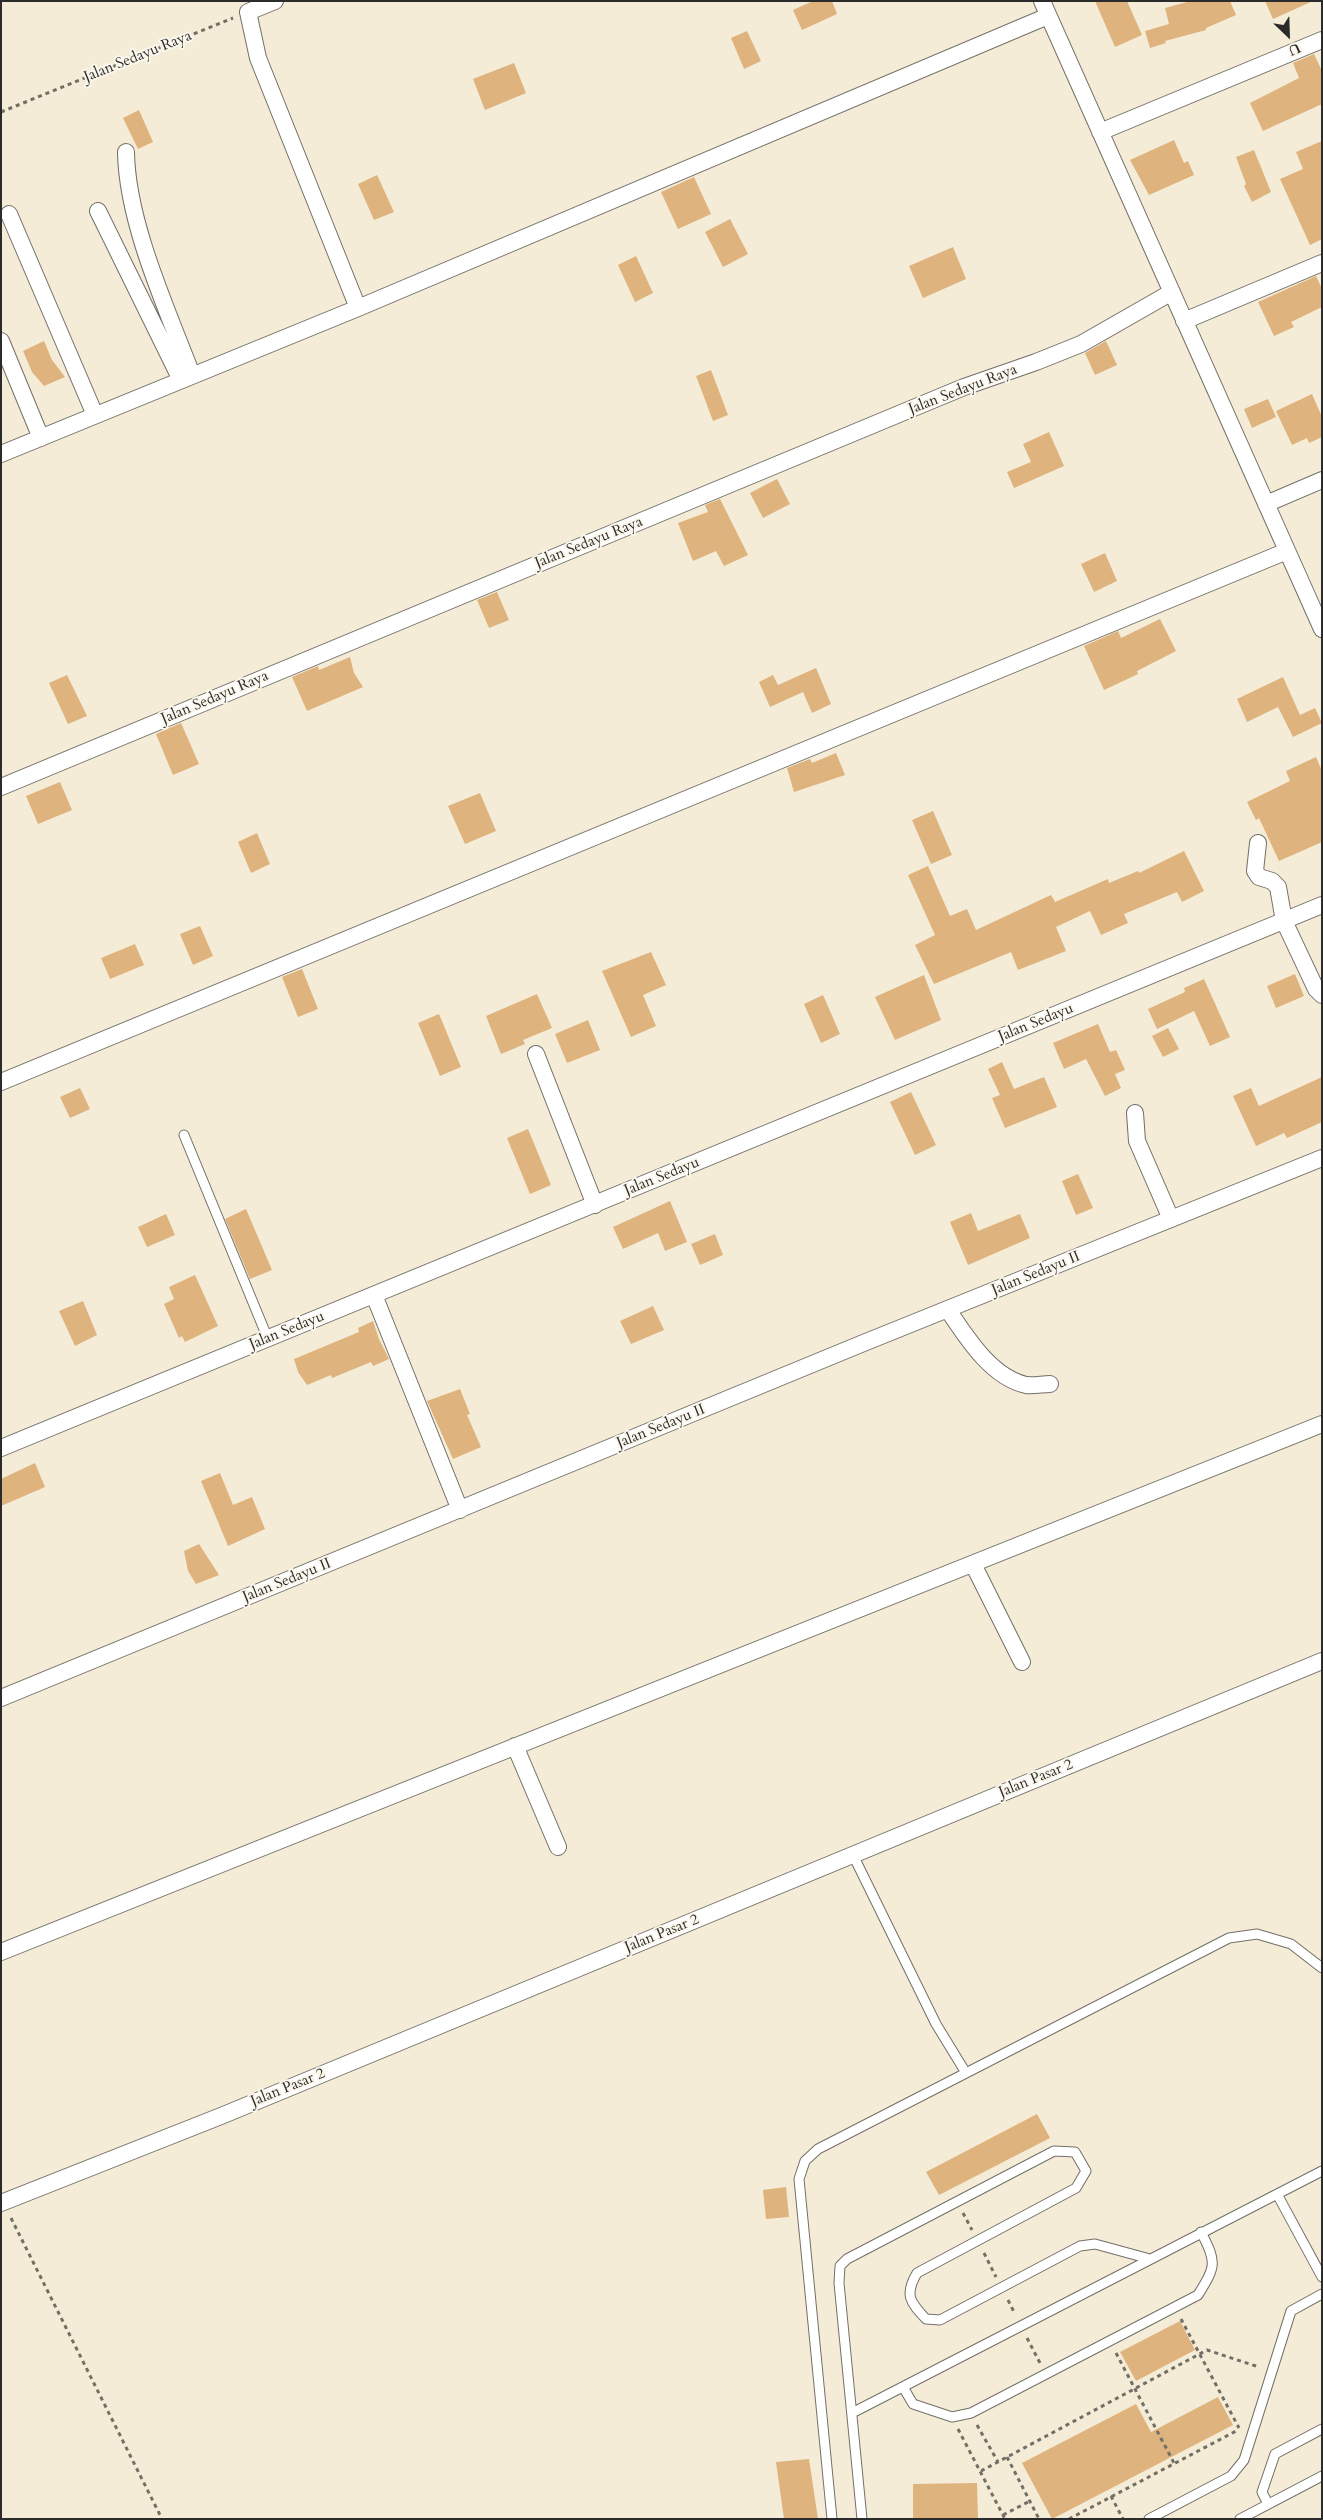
<!DOCTYPE html>
<style>
body{margin:0}
#map{position:relative;width:1323px;height:2520px;overflow:hidden;background:#f5ecd7;font-family:Cardo,serif}
canvas{display:block}
.frame{position:absolute;inset:0;border:2px solid #2b2b2b;pointer-events:none}
.north{position:absolute;left:1263px;top:10px;width:50px;height:50px;-webkit-text-stroke:4px #fbf7ec;paint-order:stroke;rotate:156deg;font-size:14px;font-weight:700;line-height:20px;text-align:center;color:#2b2b2b}
.north::after{content:'';display:block;margin:auto;width:18px;height:22px;background:#2b2b2b;clip-path:polygon(50% 0,100% 100%,50% 72%,0 100%)}
</style>
<div id="map">
<canvas width="1323" height="2520"></canvas>
<div class="frame"></div>
<div class="north">U</div>
</div>
<script>
const context = document.querySelector('canvas').getContext('2d');
context.lineJoin = 'round';
function fill(path, color) {
  context.fillStyle = color;
  context.fill(path, 'evenodd');
}
function strokePath(path, color, width, dash) {
  context.strokeStyle = color;
  context.lineWidth = width;
  context.lineCap = dash ? 'butt' : 'round';
  context.setLineDash(dash || []);
  context.stroke(path);
}
function label(font, color, halo, rows, align = 'center') {
  context.font = font + ' Cardo,serif';
  context.lineWidth = 4;
  context.setLineDash([]);
  context.textBaseline = 'middle';
  context.strokeStyle = halo;
  context.fillStyle = color;
  for (const [text, x, y, turn = 0] of rows) {
    context.save();
    context.translate(x, y);
    context.rotate((+turn || 0) * Math.PI / 180);
    context.textAlign = isNaN(turn) ? turn : align;
    if (halo) context.strokeText(text, 0, 0);
    context.fillText(text, 0, 0);
    context.restore();
  }
}
fill(new Path2D(`
 M813,1H832L837,14L802,30L793,10Z
 M1095,1H1127L1142,35L1115,47Z
 M1191,1H1230L1236,15L1206,28V30L1165,41L1166,43L1150,48L1145,31L1169,24L1165,8Z
 M1265,1H1313L1273,19Z
 M747,31L761,61L744,69L731,38Z
 M1314,54L1322,71V104L1263,131L1250,103L1299,78L1293,63Z
 M514,63L526,93L485,110L473,79Z
 M139,110L153,142L138,149L123,118Z
 M1174,140L1184,163L1188,161L1194,175L1149,195L1130,160Z
 M1322,141V239L1310,245L1280,179L1303,169L1296,152Z
 M1254,150L1271,192L1252,202L1244,186L1246,184L1236,157Z
 M377,175L394,212L374,220L358,184Z
 M694,177L711,214L678,229L661,192Z
 M730,219L748,254L723,267L705,232Z
 M953,247L966,279L923,298L909,266Z
 M636,256L653,293L635,302L618,265Z
 M1316,276L1322,289V307L1291,322L1294,327L1274,336L1258,302Z
 M44,341L52,360L65,377L44,386L32,372L23,351Z
 M1106,341L1117,365L1095,375L1085,353Z
 M711,370L728,415L713,421L696,376Z
 M1312,394L1322,417V437L1309,443L1307,438L1292,445L1276,411Z
 M1268,399L1276,417L1252,428L1244,409Z
 M1049,432L1064,466L1014,488L1007,472L1031,462L1023,444Z
 M777,479L790,504L763,518L750,493Z
 M720,499L748,555L724,566L716,551L693,561L678,523L708,512L705,505Z
 M1105,553L1117,581L1094,592L1081,564Z
 M497,592L509,620L489,628L477,600Z
 M1160,619L1176,651L1137,671L1138,674L1104,690L1084,646L1118,631L1121,638Z
 M350,657L354,673L363,687L307,711L292,677L318,666L319,670Z
 M816,668L831,704L812,713L803,692L770,707L759,682L773,675L778,685Z
 M67,675L87,716L68,724L49,683Z
 M1283,677L1300,715L1315,708L1322,723L1293,737L1278,707L1247,722L1237,699Z
 M181,723L199,764L173,775L156,734Z
 M836,753L845,775L794,792L787,768L810,759L812,763Z
 M1316,757L1322,771V842L1279,861L1259,818L1256,820L1247,802L1290,781L1286,771Z
 M60,782L72,810L38,824L26,796Z
 M480,793L496,831L465,844L448,806Z
 M933,811L952,855L931,864L912,820Z
 M257,833L270,864L251,873L238,842Z
 M1184,851L1204,891L1182,902L1177,892L1124,914L1128,923L1101,935L1090,911L1056,927L1066,951L1018,970L1011,952L934,984L915,945L935,935L908,875L928,866L950,916L967,909L976,930L1051,895L1055,902L1108,879L1109,883L1138,871L1139,873Z
 M200,926L213,956L193,965L180,934Z
 M135,944L144,965L110,979L101,958Z
 M651,952L666,985L643,995L656,1026L631,1037L602,971Z
 M302,969L318,1009L298,1017L282,977Z
 M1295,974L1304,996L1276,1008L1267,986Z
 M924,975L941,1020L895,1040L875,997Z
 M1204,979L1230,1037L1210,1046L1194,1011L1157,1029L1148,1009L1185,992L1184,988Z
 M537,994L552,1028L523,1040L525,1044L501,1054L486,1016Z
 M823,995L840,1034L821,1043L804,1004Z
 M439,1014L461,1067L440,1076L418,1023Z
 M588,1020L600,1050L567,1063L555,1034Z
 M1098,1024L1110,1052L1116,1050L1125,1070L1115,1074L1121,1088L1105,1096L1086,1059L1064,1069L1053,1043Z
 M1168,1028L1179,1049L1163,1057L1152,1036Z
 M1002,1062L1014,1089L1044,1077L1057,1107L1005,1128L992,1098L1000,1095L988,1069Z
 M1322,1077V1122L1287,1138L1284,1133L1256,1146L1233,1096L1251,1088L1259,1106Z
 M80,1088L90,1109L70,1118L60,1097Z
 M911,1092L936,1145L915,1155L890,1102Z
 M528,1129L551,1185L530,1194L507,1138Z
 M1078,1174L1093,1208L1076,1215L1062,1181Z
 M670,1201L687,1242L665,1251L658,1233L623,1249L613,1227Z
 M246,1209L272,1270L250,1279L225,1219Z
 M971,1213L978,1231L1020,1214L1030,1238L968,1265L950,1222Z
 M166,1214L175,1235L147,1247L138,1227Z
 M715,1234L723,1255L700,1265L691,1244Z
 M195,1275L218,1326L185,1342L182,1336L179,1338L164,1304L174,1299L169,1287Z
 M83,1301L97,1335L75,1346L59,1311Z
 M653,1306L664,1330L631,1344L620,1321Z
 M373,1321L379,1339L389,1359L373,1366L371,1362L332,1378L331,1375L307,1385L298,1372L294,1359L359,1332L358,1328Z
 M460,1389L470,1414L467,1415L481,1447L453,1459L427,1401Z
 M35,1463L45,1487L1,1506V1479Z
 M220,1473L233,1505L252,1497L265,1529L228,1546L201,1481Z
 M199,1544L219,1575L196,1584L188,1571L184,1551Z
 M1037,2114L1050,2138L939,2195L926,2172Z
 M786,2187L789,2217L766,2219L763,2190Z
 M1180,2321L1195,2350L1136,2381L1120,2352Z
 M1218,2397L1233,2425L1052,2519L1022,2463L1136,2404L1151,2432Z
 M809,2459L818,2519H784L776,2462Z
 M977,2483L978,2519H913V2484Z`), '#deb37e');
const service = new Path2D(`
 M184,1135L268,1339
 M853,1855L936,2024L966,2073
 M1277,2194L1322,2277
 M903,2387L913,2404L952,2417L971,2413L1198,2295C1216,2266 1217,2263 1201,2232
 M852,2413L1322,2171
 M1268,2504L1262,2492L1275,2454L1322,2429
 M832,2519L799,2179L805,2161L818,2149L1229,1938L1257,1934L1291,1944L1322,1968
 M862,2519L839,2283L840,2266L847,2259L1054,2151L1075,2152L1086,2171L1076,2188L917,2273C904,2295 910,2302 926,2319L940,2320L1080,2246L1095,2244L1150,2259
 M1149,2519L1231,2476L1244,2460L1291,2311L1322,2294
 M1240,2519L1322,2476`);
const minor = new Path2D(`
 M275,1L248,12L258,58L358,308
 M1042,1L1322,629
 M1100,132L1322,40
 M126,152C127,223 167,309 192,375
 M98,211L181,380
 M9,214L95,415
 M1184,321L1322,263
 M1,341L41,438
 M1,454L358,308L1048,16
 M1266,504L1322,480
 M1,787L964,387L1036,362L1081,344L1172,292
 M1258,843L1255,871L1259,877L1272,881L1278,887L1284,921L1316,989L1322,995
 M536,1054L595,1205
 M1,1082L1287,551
 M1135,1113L1137,1141L1171,1219
 M374,1295L460,1510
 M948,1310C967,1338 991,1377 1026,1385C1033,1386 1043,1384 1050,1384
 M1,1448L1322,905
 M973,1564L1022,1662
 M1,1698L861,1344L1322,1158
 M515,1746L558,1847
 M1,1952L1322,1424
 M1,2203L221,2116L1322,1661`);
strokePath(service, '#726f67', 11);
strokePath(minor, '#726f67', 18);
strokePath(new Path2D(`
 M1,112L233,18
 M963,2213L972,2230
 M11,2218L162,2519
 M984,2253L996,2277
 M1008,2300L1015,2314
 M1181,2319L1239,2428
 M1027,2338L1040,2363
 M1116,2353L1174,2463
 M977,2425L998,2462
 M958,2429L1005,2519
 M1007,2457L1039,2519
 M981,2471L1207,2350L1259,2367
 M1111,2496L1123,2519
 M1003,2515L1030,2501
 M1069,2519L1238,2430`), '#726f67', 3, [4, 4]);
strokePath(service, '#fff', 9);
strokePath(minor, '#fff', 16);
label('15px', '#2b2b2b', '#fbf7ec', [
 ["Jalan Sedayu Raya",138,57,-22],
 ["Jalan Sedayu Raya",963,390,-21],
 ["Jalan Sedayu Raya",589,543,-22],
 ["Jalan Sedayu Raya",215,698,-23],
 ["Jalan Sedayu",1036,1023,-22],
 ["Jalan Sedayu",662,1177,-22],
 ["Jalan Sedayu II",1036,1274,-22],
 ["Jalan Sedayu",287,1331,-22],
 ["Jalan Sedayu II",661,1427,-22],
 ["Jalan Sedayu II",287,1581,-22],
 ["Jalan Pasar 2",1036,1779,-22],
 ["Jalan Pasar 2",662,1934,-22],
 ["Jalan Pasar 2",288,2088,-22]
]);
</script>
